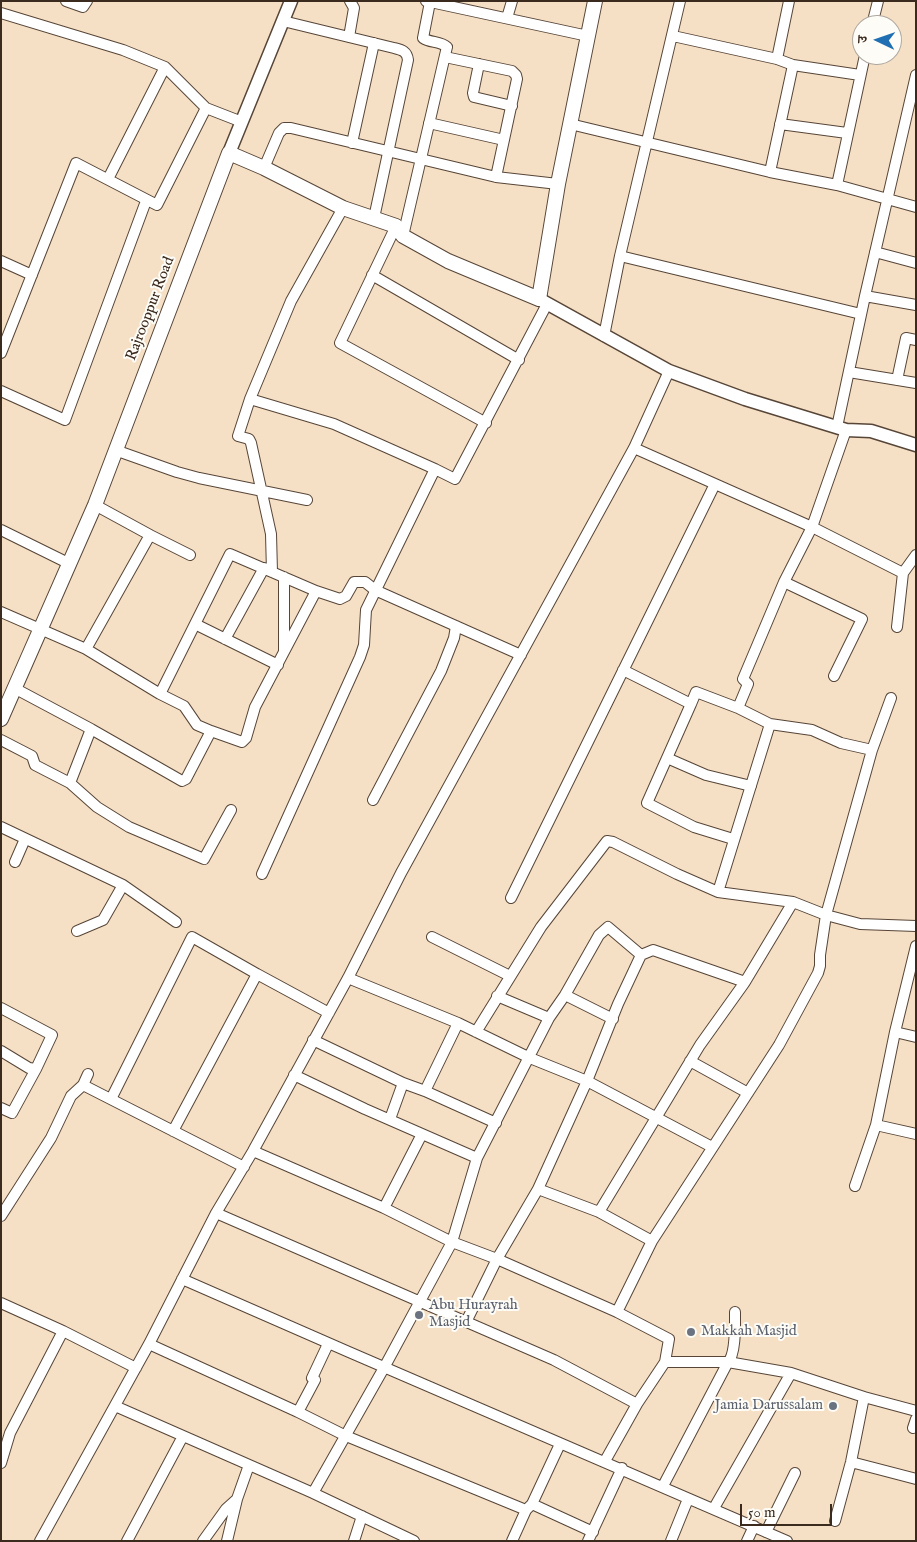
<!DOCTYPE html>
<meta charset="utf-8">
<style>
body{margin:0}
#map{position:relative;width:917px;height:1542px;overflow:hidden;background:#f5e0c6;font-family:"IM FELL English","Noto Serif Devanagari",serif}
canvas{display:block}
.frame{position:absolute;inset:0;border:2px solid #3b2a1e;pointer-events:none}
.north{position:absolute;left:852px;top:15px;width:50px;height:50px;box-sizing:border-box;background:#fdfcf7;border:1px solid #afa8a0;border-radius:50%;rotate:273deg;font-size:14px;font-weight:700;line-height:20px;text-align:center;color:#3b2a1e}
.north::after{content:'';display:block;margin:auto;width:18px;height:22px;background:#1f6fb2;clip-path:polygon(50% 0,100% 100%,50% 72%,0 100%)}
.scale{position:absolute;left:740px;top:1504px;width:92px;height:22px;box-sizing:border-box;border:2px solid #3b2a1e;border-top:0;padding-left:6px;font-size:15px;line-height:18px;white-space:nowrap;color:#3b2a1e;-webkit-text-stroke:4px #fdfcf7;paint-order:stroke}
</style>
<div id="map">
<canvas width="917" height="1542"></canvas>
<div class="frame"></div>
<div class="north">उ</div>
<div class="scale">50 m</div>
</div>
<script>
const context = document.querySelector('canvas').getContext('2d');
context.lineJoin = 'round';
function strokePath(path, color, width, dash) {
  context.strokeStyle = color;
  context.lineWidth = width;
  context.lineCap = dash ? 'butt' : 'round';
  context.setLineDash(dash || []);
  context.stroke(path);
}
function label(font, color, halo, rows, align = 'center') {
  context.font = font + ' "IM FELL English",serif';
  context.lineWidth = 4;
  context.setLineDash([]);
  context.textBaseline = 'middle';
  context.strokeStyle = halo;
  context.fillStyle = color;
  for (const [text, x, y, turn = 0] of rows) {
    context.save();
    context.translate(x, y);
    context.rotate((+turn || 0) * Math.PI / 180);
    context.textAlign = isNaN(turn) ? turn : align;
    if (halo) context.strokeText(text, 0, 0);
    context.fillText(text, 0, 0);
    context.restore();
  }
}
const minor = new Path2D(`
 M66,1L83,7L87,1
 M426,1L588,36
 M1,13L123,50L165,67L206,108L242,122
 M507,18L512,1
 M283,21L394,48C402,50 407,51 408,60L374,218
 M872,25L878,1
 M673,36L777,59L793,65L860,75
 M349,37L354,8L350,1
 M445,57L512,71L516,75L517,79L496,177
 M777,59L789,1
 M479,64L473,93L474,97L512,106
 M429,123L504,140
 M570,124L770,172L837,185L916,207
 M780,124L847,133
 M352,143L374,43
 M264,168L279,133L284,128H291L496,177L558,184
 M770,172L793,65
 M108,179L165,67
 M837,185L865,55
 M396,226L340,343L486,423
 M403,236L446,51L447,47C440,41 430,43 423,38L430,2
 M875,252L916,263
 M620,256L861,314
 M1,261L32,275
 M372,275L519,360
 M865,296L916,305
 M604,336L620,256L680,1
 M1,353L76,163L157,205L206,108
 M849,372L916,383
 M897,380L906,338L916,340
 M1,391L65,420L146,201
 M250,399L238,436L249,439L251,443L271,534L272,572
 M837,427L865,296L916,75
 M846,430L812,527L784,582L743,679L748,684L738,708L770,724L718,892L793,902L826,915L860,924L916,926
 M634,448L812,527L903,573L916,555
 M115,450L177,472L199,478L307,500
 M435,469L455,479L547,304
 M1,530L68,563
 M150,535L190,555
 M784,582L862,619L834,676
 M316,591L340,599L346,596L354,582H365L375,590L521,655
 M1,612L86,649L160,694L184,706L197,725L211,731L186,779L182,781L91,729L16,689
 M195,624L278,665
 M897,627L903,573
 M225,639L264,568
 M86,649L150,535L95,505
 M284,651V577
 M623,670L691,704L647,803L694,827L733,839
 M160,694L230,554L316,591L255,707L246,738L242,742L211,731
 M691,704L696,692L738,708
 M770,724L812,730L841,743L872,750
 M1,740L32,756L35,765L70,783L97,807L129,827L204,859L231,810
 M667,758L706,775L751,786
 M70,783L91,729
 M373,800L441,671L454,638L456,626
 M1,827L123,885L176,922
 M15,862L25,839
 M262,874L360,657L364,645L366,610L435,469L334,424L250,399L291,301L343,208
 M511,898L715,484
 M77,931L103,920L123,885
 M432,937L510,976
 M257,974L329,1013
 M348,978L458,1023L530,1058L587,1081L712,1147
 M565,995L599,935L608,927L641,955L653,950L745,982
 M497,996L549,1018L565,995L613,1019
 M1,1008L52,1035L36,1069L12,1113L1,1108
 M476,1032L541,927L607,841L613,842L677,874L718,892
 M895,1032L916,1037
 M313,1040L403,1083L425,1091L496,1123
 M1,1051L29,1068L36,1069
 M690,1061L748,1093
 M294,1075L365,1109L477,1158L549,1018
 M83,1085L244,1167
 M425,1091L458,1023
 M111,1099L192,937L257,974L173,1131
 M390,1119L403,1083
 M876,1125L916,1134
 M855,1186L876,1125L895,1032L916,946
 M538,1189L587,1081L618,1004L641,955
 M384,1208L422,1134
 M599,1212L700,1045L745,982L793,902
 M216,1213L554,1360L637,1404L665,1362L669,1339L617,1312L497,1259L452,1242L384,1208L253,1151
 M1,1216L51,1138L71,1096L83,1085L88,1074
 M182,1279C383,1368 586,1453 787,1541
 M1,1303L63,1331L136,1368
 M617,1312L652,1241
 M466,1322L497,1259L538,1189L599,1212L652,1241L779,1045L818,973L820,966V955L826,915L872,750L891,698
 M149,1344L298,1412L346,1436L526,1510
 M665,1362H728L791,1373L864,1397L851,1462L835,1521
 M864,1397L916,1411
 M115,1406L313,1493L414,1541
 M298,1412L315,1380L312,1378L328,1344
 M913,1428L916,1419
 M605,1461L637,1404
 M851,1462L916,1479
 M1,1463L10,1433L63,1331
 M663,1486L728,1362C736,1354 735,1324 735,1312
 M313,1493L385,1366L452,1242L477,1158
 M532,1504L593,1532
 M714,1508L791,1373
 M766,1532L795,1473
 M40,1541L149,1344L216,1213L253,1151L348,978L401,873L634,448L669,371
 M127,1541L183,1436
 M203,1541L226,1509L236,1500
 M227,1541L237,1499L249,1465
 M354,1541L362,1516
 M512,1541L526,1510L532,1504L560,1444
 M588,1541L622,1468
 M671,1541L688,1499
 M747,1541L754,1526`);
const tertiary = new Path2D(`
 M229,153L291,1
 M539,299L669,371L745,399L846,430L871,431L916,445`);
const secondary = new Path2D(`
 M1,719L95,505L229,153L264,168L343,208L396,226L403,236L448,261L539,299L558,184L595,1`);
strokePath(minor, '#574537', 12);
strokePath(tertiary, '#574537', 15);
strokePath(secondary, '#574537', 16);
strokePath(minor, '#fff', 10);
strokePath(tertiary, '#fff', 12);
strokePath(secondary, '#fff', 14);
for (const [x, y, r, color] of [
 [419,1315,5,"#6b7280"],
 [691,1332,5,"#6b7280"],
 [833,1406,5,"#6b7280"]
]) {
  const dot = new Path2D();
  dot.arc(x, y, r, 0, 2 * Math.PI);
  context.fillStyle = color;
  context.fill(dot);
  strokePath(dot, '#fdfcf7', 2);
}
label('15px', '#3b2a1e', '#fdfcf7', [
 ["Rajrooppur Road",151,309,-69]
]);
label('15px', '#5b616d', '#fdfcf7', [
 ["Abu Hurayrah",429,1306],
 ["Masjid",429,1323],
 ["Makkah Masjid",701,1332],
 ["Jamia Darussalam",823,1406,"right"]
], 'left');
</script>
